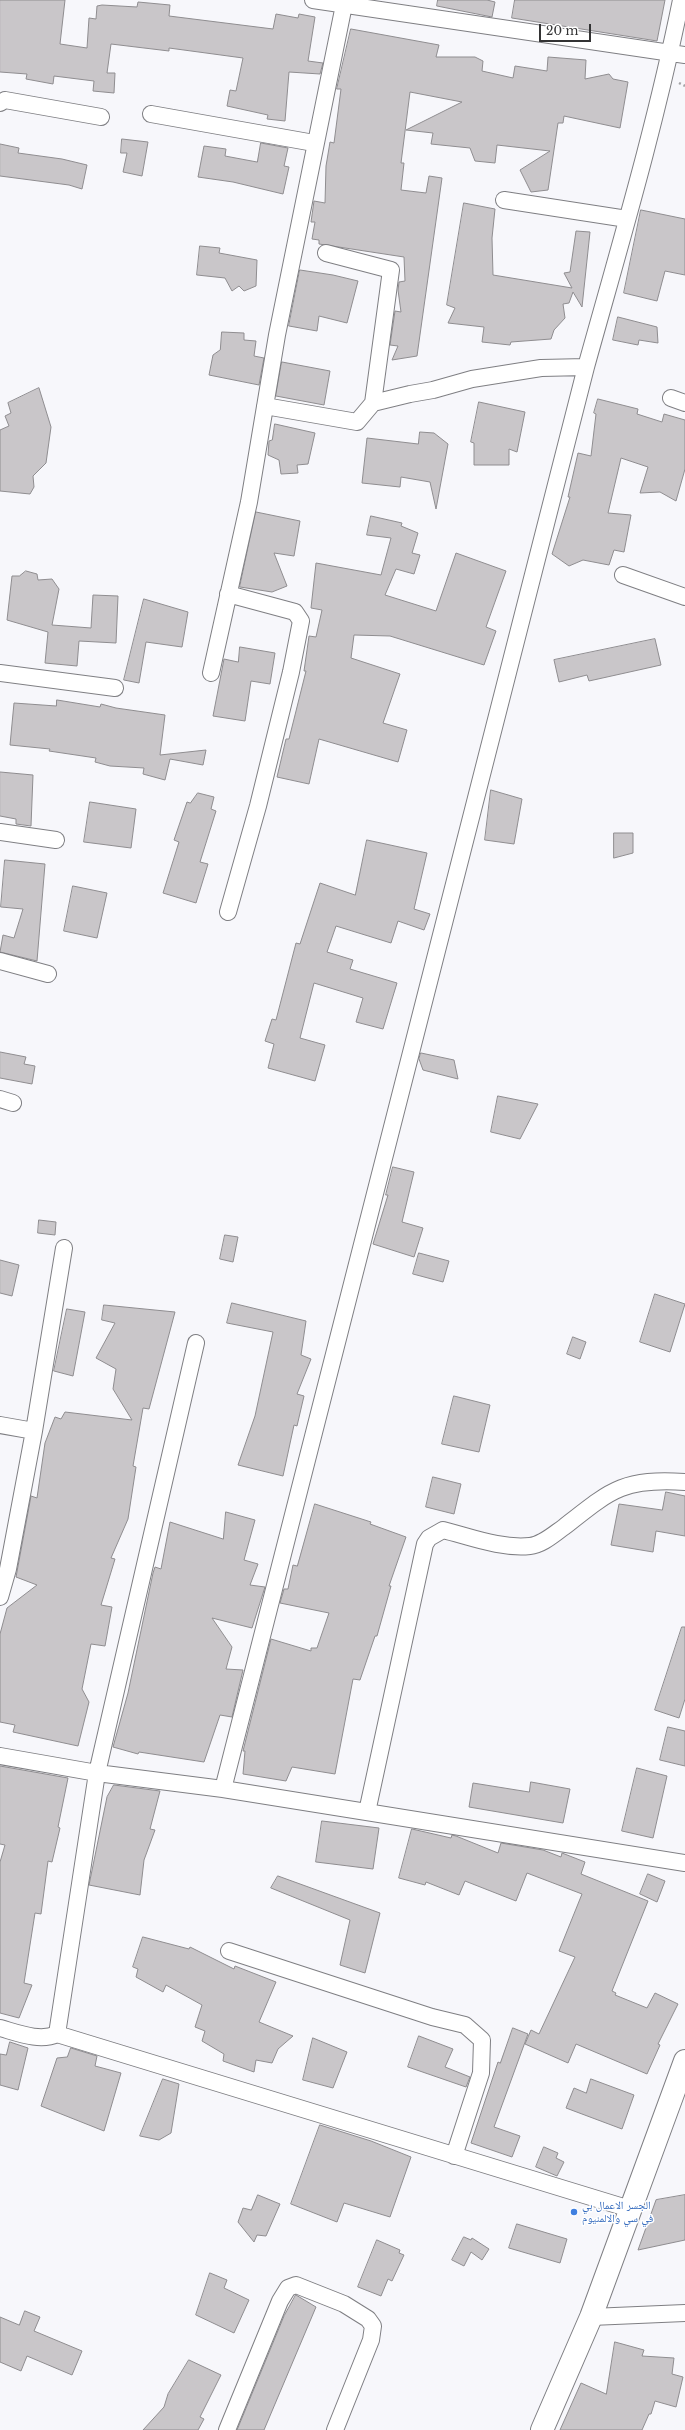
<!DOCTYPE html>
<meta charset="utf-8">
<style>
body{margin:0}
#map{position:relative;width:685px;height:2430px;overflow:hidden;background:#f7f7fb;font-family:"Libre Baskerville",serif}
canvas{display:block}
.scale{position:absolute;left:539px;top:24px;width:52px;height:18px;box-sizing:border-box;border:2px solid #333334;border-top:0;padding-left:5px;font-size:12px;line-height:14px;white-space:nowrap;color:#333334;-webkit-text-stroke:3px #fff;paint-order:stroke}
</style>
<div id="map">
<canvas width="685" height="2430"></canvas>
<div class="scale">20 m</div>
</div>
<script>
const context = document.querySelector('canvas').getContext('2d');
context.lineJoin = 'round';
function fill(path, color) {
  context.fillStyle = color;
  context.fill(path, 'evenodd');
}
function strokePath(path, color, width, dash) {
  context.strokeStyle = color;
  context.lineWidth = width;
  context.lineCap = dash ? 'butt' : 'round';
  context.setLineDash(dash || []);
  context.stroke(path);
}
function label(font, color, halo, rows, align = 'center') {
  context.font = font + ' "Libre Baskerville","Noto Naskh Arabic",serif';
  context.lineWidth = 3;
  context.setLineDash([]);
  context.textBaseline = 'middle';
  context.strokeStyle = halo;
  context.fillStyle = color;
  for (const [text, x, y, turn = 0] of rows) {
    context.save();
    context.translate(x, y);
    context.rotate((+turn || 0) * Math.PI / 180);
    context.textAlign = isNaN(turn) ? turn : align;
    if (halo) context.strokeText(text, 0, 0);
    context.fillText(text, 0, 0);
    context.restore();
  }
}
const building = new Path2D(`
 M0,0H65L60,44L87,48L89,18L96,19L97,6L102,5L137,7L138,2L170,5L169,16L273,29L276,14L298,18L299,14L315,17L308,61L323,63L320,74L289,72L285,121L267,119L268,115L227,106L230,90L236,91L243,58L169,48V51L111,44L107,73H115L114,93L93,91L94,81L54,76L53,84L26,79L27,74L0,72Z
 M438,0H487L495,2L492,17L437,6Z
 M515,0H665L657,41L512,18Z
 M351,29L439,45L436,57H475L483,61L482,71L513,78L515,66L547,71L548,57L586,60L585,79L609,74L613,79L628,82L620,128L564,116L563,123H558L548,190L531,192L520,170L550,151L497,145L495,163L475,161L470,148L431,144L433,133L406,130L462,102L410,92L401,163H404L401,190L426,193L429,176L442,178L417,356L392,360L398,346L390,345L395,311L401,312L398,290L399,282L405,281L404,257L319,244V240L312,239L315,222H311L314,201L325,203L326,166L330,142L334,143L341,89H337Z
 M122,139L148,142L142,176L123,172L127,153H121Z
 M261,143L288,148L284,166L289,167L283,194L233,182L198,177L204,146L226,149L225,156L257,162Z
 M0,144L19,148L18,153L62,159L87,165L82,189L69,185L0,176Z
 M464,203L495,209L492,238L493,275L572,288L564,273L570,272L576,231L590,232L582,307L573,292L569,303L563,304L565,318L554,330L551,339L511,342L510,345L482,342L484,327L448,323L455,308L447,305Z
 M641,210L685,219V275L665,271L657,301L624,293Z
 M200,246L220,248L219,253L257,260L256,286L244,291L239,286L232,291L225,278L197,275Z
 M300,270L333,275L358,281L347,323L319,316L317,331L289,326Z
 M618,317L657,327L658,343L639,340L638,345L613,340Z
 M222,332L244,333V340L256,341L254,356L264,358L259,385L209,375L213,355L220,350Z
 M282,362L330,371L324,405L276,396Z
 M39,388L51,427L46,463L33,476L34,487L30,494L0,491V430L9,426L5,416L11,413L8,403Z
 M598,399L638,409L637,414L662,422L664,414L685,420V469L676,501L660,492L640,493L648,467L621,458L608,513L631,515L624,552L614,550L609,565L583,560L569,566L552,554L570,497H568L578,453L591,456L596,414L594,413Z
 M479,402L525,412L517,452L509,449V465H474V443L471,442Z
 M275,424L315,433L308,464L297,465L298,473L281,474L279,460L268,455L269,441L272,440Z
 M420,432L434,433L448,444L436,509L430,482L401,477L400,487L362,483L367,438L418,444Z
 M256,512L300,521L294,556L274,553L287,586L272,592L240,587Z
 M371,516L402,523L401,526L418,533L412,553L420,555L414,574L396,569L385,595L436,611L456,553L506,571L486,627L496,631L484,665L390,636L354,635L351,658L400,674L383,723L407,730L398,762L319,739L309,784L277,777L286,739H289L306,671H304L309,636L316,637L322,610L311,608L316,563L381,575L391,538L367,535Z
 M26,571L37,574L38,580L52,579L59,589L52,625L91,628L93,595L118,596L116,643L79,641L77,666L45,663L48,632L7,620L12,576H19Z
 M144,599L188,612L182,647L146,642L139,683L124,680Z
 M655,639L661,665L589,681L587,675L559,682L554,660Z
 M240,647L275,653L270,684L251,681L245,721L213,716L224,659L238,662Z
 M57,700L100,707L101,704L116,708L165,715L160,755L206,750L203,765L170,759L165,780L143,774L144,768L110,766L95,762L96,758L49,751L50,749L10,745L14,703L56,706Z
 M0,772L33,775L31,826L16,824V819L0,816Z
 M491,790L522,799L514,844L485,840Z
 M198,793L214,797L211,809L216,811L200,862L208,864L196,903L163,893L179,842L174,840L187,802L190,803Z
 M90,802L136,809L131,848L84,842Z
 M614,833H633V853L614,858Z
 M367,840L427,853L414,909L430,914L424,930L398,921L391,943L336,926L327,952L353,960L350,969L397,983L383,1029L356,1022L363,998L314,983L300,1038L325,1045L315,1081L268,1068L274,1044L265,1041L272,1019L276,1020L296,943L300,944L320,883L355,895Z
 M5,860L45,864L37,961L0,952L3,935L14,938L23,909L1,907Z
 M73,886L107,893L97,938L64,931Z
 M0,1052L26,1057L24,1064L35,1066L32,1084L0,1078Z
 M421,1053L454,1060L458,1079L423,1070L419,1059Z
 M498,1096L538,1104L520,1139L491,1132Z
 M393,1167L414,1172L402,1222L423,1228L414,1257L373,1244L388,1195H386Z
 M39,1220L56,1222L55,1235L38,1233Z
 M225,1235L238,1237L233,1262L220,1259Z
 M419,1253L449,1261L443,1282L413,1274Z
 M0,1260L19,1265L12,1296L0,1293Z
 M655,1294L685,1304L670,1352L640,1342Z
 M232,1303L306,1321L301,1355L311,1359L297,1394L304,1396L297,1426L294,1425L283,1476L238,1465L255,1416L273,1332L227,1323Z
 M104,1305L175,1312L149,1409L143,1408L133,1466L136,1467L128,1519L111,1558L115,1559L101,1605L112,1607L105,1646L91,1644L82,1689L89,1702L78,1746L13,1732L15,1725L0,1722V1634L7,1608L37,1585L16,1577L31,1496L37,1498L45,1443L55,1417L61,1419L65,1412L132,1420L113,1389L116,1369L96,1358L115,1323L102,1320Z
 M67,1309L85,1312L73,1376L54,1371Z
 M573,1337L586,1342L580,1359L567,1354Z
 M454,1396L490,1405L479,1452L442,1444Z
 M433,1477L461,1484L454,1514L426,1507Z
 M666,1492L685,1496V1536L656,1531L653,1552L611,1545L619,1504L662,1510Z
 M315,1504L371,1522L370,1524L406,1537L389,1586H391L377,1636H375L360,1680L353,1679L335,1774L292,1767L286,1781L243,1774L245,1751H243L271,1639L311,1651V1648H317L329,1613L280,1603L284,1589H288L293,1565L297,1566Z
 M226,1512L255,1520L244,1560L258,1564L250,1585L265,1587L252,1628L212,1618L232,1647L226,1669L243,1670L232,1717L220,1715L204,1762L139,1752L138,1754L113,1747L128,1693L153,1573L155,1567L161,1569L170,1522L223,1539Z
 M682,1627H685V1699L679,1718L655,1710Z
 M668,1727L685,1731V1766L660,1760Z
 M0,1766L68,1778L58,1827L60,1828L52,1862L48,1861L41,1914L35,1913L24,1983L32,1985L19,2018L0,2013V1862L5,1845L0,1844Z
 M637,1768L667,1776L653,1838L622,1831Z
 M531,1782L570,1789L563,1823L469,1807L473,1783L529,1792Z
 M114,1785L160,1791L150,1829L155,1830L144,1860L140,1895L89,1885L107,1797Z
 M322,1821L379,1828L373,1869L316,1862Z
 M412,1829L451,1838L452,1835L456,1836L498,1853L501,1843L543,1850L561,1857L562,1853L585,1862L581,1874L648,1901L612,1991L616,1993L615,1995L647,2008L655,1993L678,2004L658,2044L660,2045L647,2074L576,2044L568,2063L525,2044L531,2030L539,2034L575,1957L559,1951L582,1894L527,1873L516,1901L465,1881L459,1895L426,1882L425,1885L399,1878Z
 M648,1874L665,1881L657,1902L640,1894Z
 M278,1876L380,1913L365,1973L340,1965L350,1920L271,1888Z
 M143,1937L189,1949L190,1947L234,1969L235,1966L276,1982L259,2022L293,2036L278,2049L272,2063L256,2060L254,2072L223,2061L224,2054L202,2041L205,2031L195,2027L202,2005L166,1985L163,1992L136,1977L138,1969L133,1967Z
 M513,2028L528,2034L494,2127L520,2136L512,2157L471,2143L498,2062L500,2063Z
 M419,2036L453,2049L445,2067L470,2077L466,2087L408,2067Z
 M313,2038L347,2052L333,2088L303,2080Z
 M10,2042L28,2048L18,2090L0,2085V2054L6,2055Z
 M71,2048L97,2056L95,2066L121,2073L104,2131L41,2106L57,2058L67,2057Z
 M163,2079L179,2084L171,2133L159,2140L140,2136Z
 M591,2079L634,2095L622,2129L566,2108L574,2088L586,2093Z
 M320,2125L371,2141L411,2157L390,2217L344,2203L337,2222L291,2204Z
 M544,2147L558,2153L556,2158L564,2162L557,2176L536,2167Z
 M258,2195L280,2204L266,2236L257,2235L254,2242L238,2222L243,2208L251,2210Z
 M685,2195V2240L638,2250L656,2200Z
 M517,2224L567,2239L560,2263L509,2248Z
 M464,2237L471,2240L472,2238L489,2249L482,2260L471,2252L464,2266L452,2260Z
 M377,2240L400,2250L399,2253L404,2255L392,2281L388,2279L381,2296L358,2287Z
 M210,2273L227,2280L224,2288L249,2300L234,2333L196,2315Z
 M296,2295L316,2307L264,2430H237L284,2316Z
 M25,2311L40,2317L34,2331L82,2351L72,2375L27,2356L21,2371L0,2362V2317L19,2325Z
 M615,2342L644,2350L642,2356L674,2358L672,2374L683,2377L676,2407L655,2401L651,2414H649L642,2430H560L581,2383L606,2394Z
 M189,2360L221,2375L200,2417L204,2419L198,2430H143L164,2407L168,2394Z`);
fill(building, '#c9c6c9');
strokePath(building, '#8f8d90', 1);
const street = new Path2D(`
 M313,0L685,55
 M0,103L5,100L101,117
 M151,114L314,143
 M504,200L627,219
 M326,253L391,270L373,403
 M671,398L685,403
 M265,406L357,422L373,403L410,394L433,390L472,379L541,368L586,367
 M623,575L685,597
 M0,673L115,688
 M211,673L249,502L277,335L345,0
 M0,832L56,840
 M228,912L258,806L291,672L301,621L295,612L228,594
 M0,961L48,974
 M0,1099L13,1103
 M0,1425L34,1431
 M0,1597L8,1569L34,1431L64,1248
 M0,1756L97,1773L223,1789L685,1863
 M223,1789L586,367C620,245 656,124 681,0
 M367,1812L425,1544L429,1538L443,1530C471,1537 501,1549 530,1546C542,1545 554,1534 564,1527C611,1490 623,1478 685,1482
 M229,1951L432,2017L465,2025L482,2040L481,2073L454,2156
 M0,2028C18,2033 40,2042 57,2034L97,1773L196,1343
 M57,2034L630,2209
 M591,2317L685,2313
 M227,2430L280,2301L288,2288L296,2285L344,2304L368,2319L373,2326L371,2340L335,2430`);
const secondary = new Path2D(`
 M542,2430L591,2317L685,2061`);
strokePath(street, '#7f7f83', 18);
strokePath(secondary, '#7f7f83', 24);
strokePath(new Path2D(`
 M679,83L685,86`), '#a3a3a6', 2.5, [2, 3]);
strokePath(street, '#fff', 16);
strokePath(secondary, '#fff', 22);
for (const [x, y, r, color] of [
 [574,2212,4,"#3f7fe0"]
]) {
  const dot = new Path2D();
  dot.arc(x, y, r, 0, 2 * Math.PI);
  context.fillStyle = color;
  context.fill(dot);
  strokePath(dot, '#fff', 1.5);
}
label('11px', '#366cbe', '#fff', [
 ["الجسر الاعمال بي",582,2206],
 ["في سي والالمنيوم",582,2219]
], 'left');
</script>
